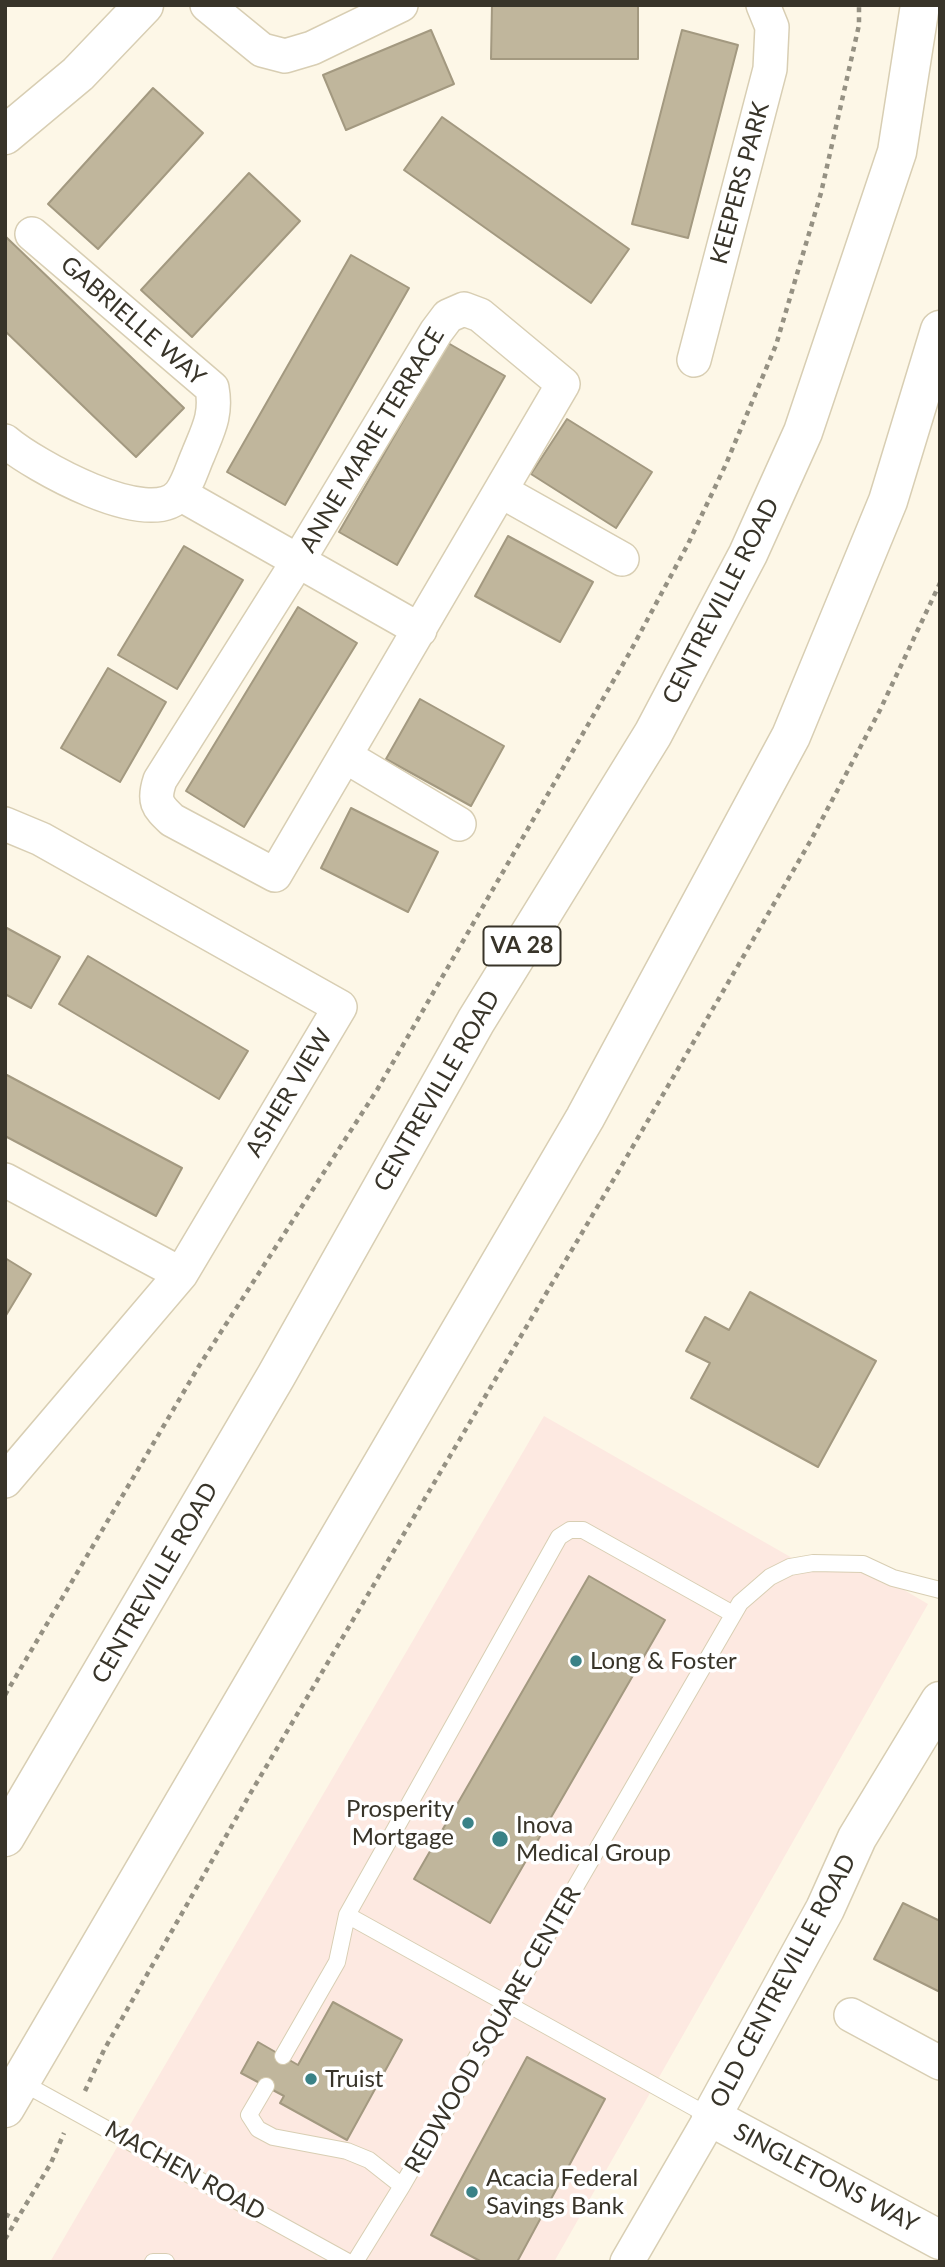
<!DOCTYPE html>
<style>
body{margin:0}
#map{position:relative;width:945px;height:2267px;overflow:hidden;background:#fdf7e7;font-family:Lato,sans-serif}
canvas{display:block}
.frame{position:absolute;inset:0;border:7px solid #383429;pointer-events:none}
</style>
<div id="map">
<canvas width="945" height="2267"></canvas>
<div class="frame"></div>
</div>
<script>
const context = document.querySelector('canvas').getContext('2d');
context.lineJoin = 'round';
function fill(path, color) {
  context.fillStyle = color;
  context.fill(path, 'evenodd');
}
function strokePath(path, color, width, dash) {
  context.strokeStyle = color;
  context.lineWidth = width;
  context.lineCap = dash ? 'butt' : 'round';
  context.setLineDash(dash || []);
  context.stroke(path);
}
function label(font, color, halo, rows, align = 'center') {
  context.font = font + ' Lato,sans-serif';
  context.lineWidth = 7;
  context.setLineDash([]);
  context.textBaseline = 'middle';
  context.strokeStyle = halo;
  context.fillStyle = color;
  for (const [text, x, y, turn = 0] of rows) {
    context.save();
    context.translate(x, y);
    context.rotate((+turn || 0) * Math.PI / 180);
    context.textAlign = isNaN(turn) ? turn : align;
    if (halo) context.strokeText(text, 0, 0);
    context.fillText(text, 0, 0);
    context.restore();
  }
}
fill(new Path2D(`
 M544,1416L794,1559L870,1570L928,1604L554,2262H50Z`), '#fde9e1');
const building = new Path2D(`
 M492,5H638V59H491Z
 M431,30L454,84L346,130L323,75Z
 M682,30L738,45L688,238L632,224Z
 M153,88L203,133L98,249L48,204Z
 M442,117L629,249L591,303L404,170Z
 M249,173L300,221L192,337L141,290Z
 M5,236L184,408L136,457L5,331Z
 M351,255L409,288L285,505L227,472Z
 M448,343L505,376L397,565L339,532Z
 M567,419L652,472L616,528L531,474Z
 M508,536L593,582L560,642L475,596Z
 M184,546L243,580L177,689L118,655Z
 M298,607L357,643L244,827L186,791Z
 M108,668L166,702L120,782L61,748Z
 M420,699L504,746L471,806L386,759Z
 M351,808L438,852L408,912L321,868Z
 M5,927L60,957L31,1008L5,994Z
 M88,956L248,1051L219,1099L59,1004Z
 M5,1074L182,1168L156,1216L5,1136Z
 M5,1258L31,1274L5,1317Z
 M750,1292L876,1361L818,1467L691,1398L710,1363L686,1351L705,1317L729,1330Z
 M589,1576L665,1620L490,1923L414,1879Z
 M903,1903L940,1921V1992L874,1959Z
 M333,2002L402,2040L347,2140L280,2103L284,2096L241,2073L258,2042L298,2065Z
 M527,2057L605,2099L517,2262H482L431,2235Z`);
fill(building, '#c0b69c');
strokePath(building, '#a39980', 2);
const lane = new Path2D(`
 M347,1915L711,2117
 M283,2056L337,1962L347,1915L559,1537L570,1530H583L733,1614
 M21,2082L348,2262
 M266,2086L249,2115L258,2129L273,2137L347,2151L369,2160L402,2186
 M153,2262H166
 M355,2262L402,2186L740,1603L770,1577L790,1567L813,1563L863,1564L893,1578L940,1590`);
const street = new Path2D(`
 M207,5L262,50L285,56L312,48L401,5
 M464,309L480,315L563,384L275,875L172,820C157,806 153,801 160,780L298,561L436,332L448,316Z
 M694,360L770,69L772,27L763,5
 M5,441C33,465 150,531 180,494C188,484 193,466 198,455C208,430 217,415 212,388L32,234
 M501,491L622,559
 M180,494L420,630
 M345,756L459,824
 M5,824L41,839L340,1007L181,1274L5,1481
 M5,1180L181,1274
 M851,2015L940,2063
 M627,2262L711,2117`);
const secondary = new Path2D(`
 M5,135L78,74L144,5
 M940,1701L857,1838L825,1909L711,2117L940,2240`);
const highway = new Path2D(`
 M5,1837L276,1376L476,1021L653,734L748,554L803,432L897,152L920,5
 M5,2108L585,1118L791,736L888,501L940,330`);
strokePath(lane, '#d8ceb3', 18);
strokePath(street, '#d8ceb3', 36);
strokePath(secondary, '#d8ceb3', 41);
strokePath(highway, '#d8ceb3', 41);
strokePath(new Path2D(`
 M5,1695L199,1366L377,1090L630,652L688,544L726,464L776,345L821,193L859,25V5
 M85,2091L104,2050L250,1794L618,1172L811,840L880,710L940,583
 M5,2214L17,2220
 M5,2239L51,2163L64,2133`), '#959183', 4.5, [5, 5]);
strokePath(lane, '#fff', 16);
strokePath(street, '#fff', 33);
strokePath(secondary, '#fff', 38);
strokePath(highway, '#fff', 38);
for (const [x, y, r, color] of [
 [576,1661,7,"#3a8287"],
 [468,1823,7,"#3a8287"],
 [500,1839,9,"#3a8287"],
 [311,2079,7,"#3a8287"],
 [472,2192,7,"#3a8287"]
]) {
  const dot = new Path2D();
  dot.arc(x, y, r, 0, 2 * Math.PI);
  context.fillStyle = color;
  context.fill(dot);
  strokePath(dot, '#fff', 2.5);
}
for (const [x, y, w] of [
 [522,946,77]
]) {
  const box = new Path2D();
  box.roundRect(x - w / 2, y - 19.5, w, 39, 5);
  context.fillStyle = '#fff';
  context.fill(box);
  strokePath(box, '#383429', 2);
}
label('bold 23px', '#383429', null, [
 ["VA 28",522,946]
]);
label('24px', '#383429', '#fff', [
 ["KEEPERS PARK",740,183,-75],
 ["GABRIELLE WAY",133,321,41],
 ["ANNE MARIE TERRACE",372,440,-59],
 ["CENTREVILLE ROAD",721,601,-63],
 ["CENTREVILLE ROAD",437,1091,-60],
 ["ASHER VIEW",289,1093,-59],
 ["CENTREVILLE ROAD",155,1583,-60],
 ["OLD CENTREVILLE ROAD",783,1981,-62],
 ["REDWOOD SQUARE CENTER",493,2030,-60],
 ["MACHEN ROAD",185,2171,29],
 ["SINGLETONS WAY",826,2178,28]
]);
label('24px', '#383429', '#fff', [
 ["Long & Foster",590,1661],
 ["Prosperity",454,1809,"right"],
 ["Mortgage",454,1837,"right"],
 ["Inova",516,1825],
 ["Medical Group",516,1853],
 ["Truist",325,2079],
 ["Acacia Federal",486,2178],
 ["Savings Bank",486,2206]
], 'left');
</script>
